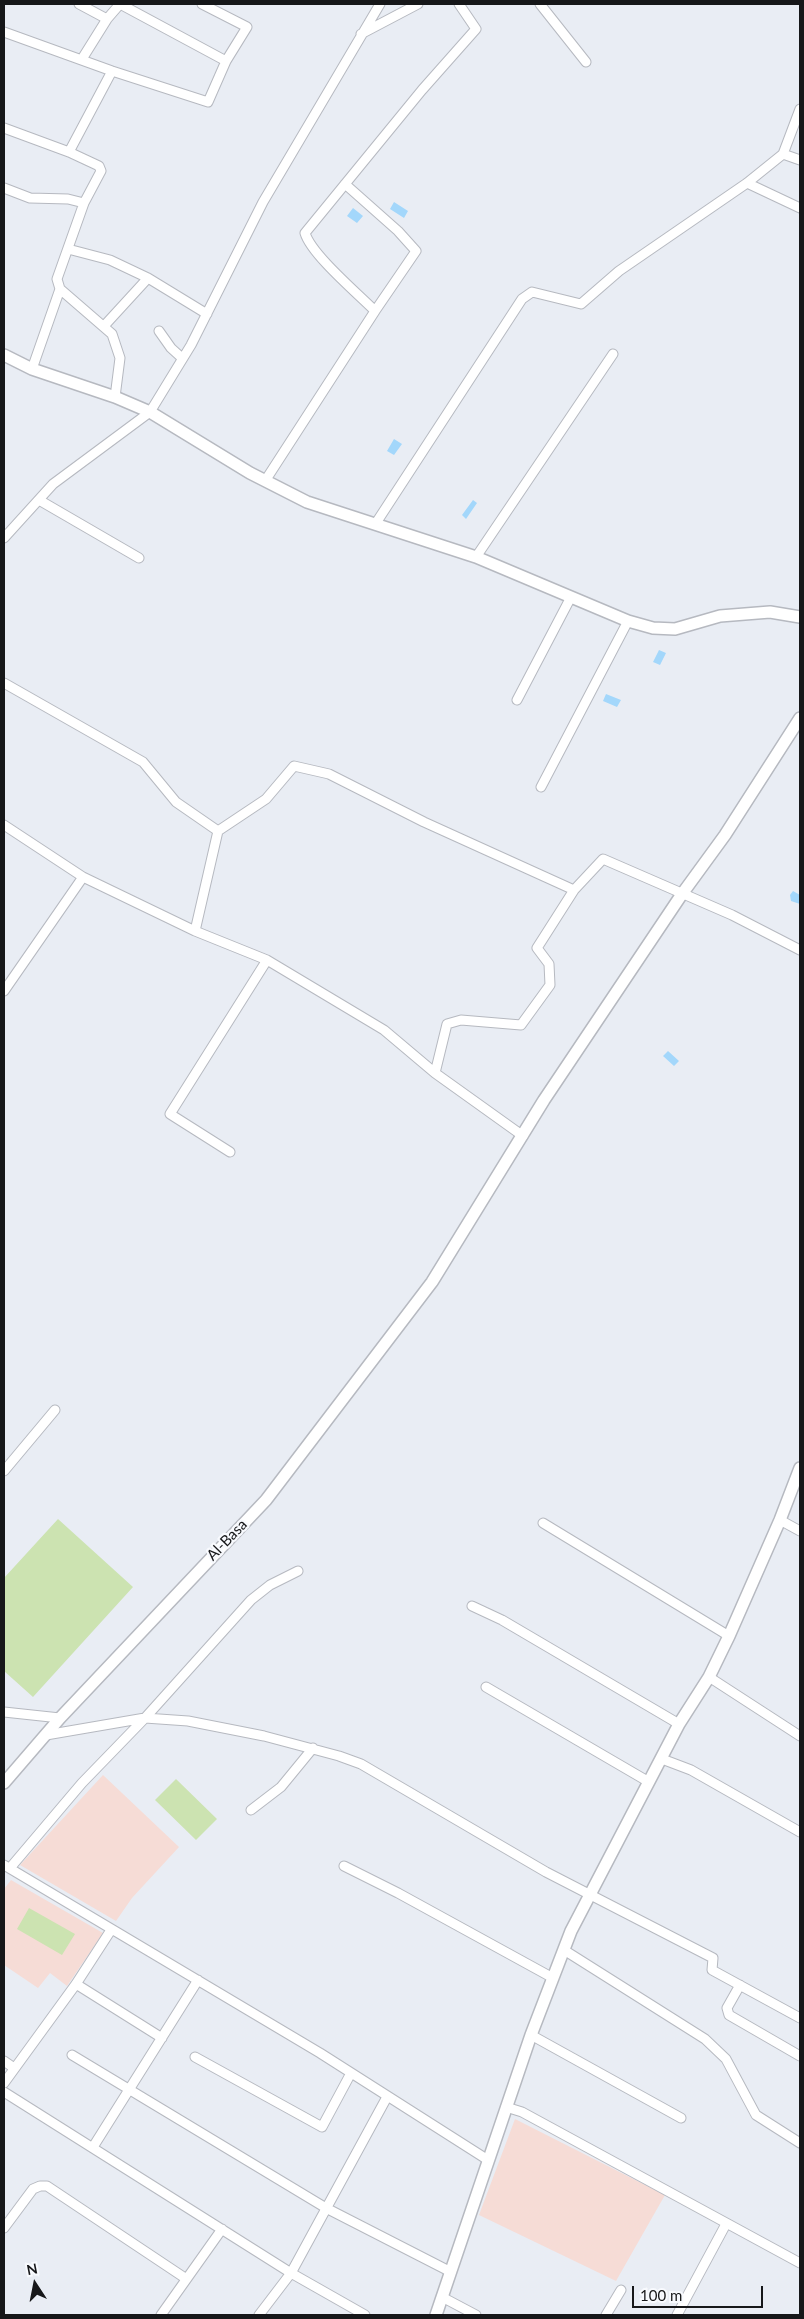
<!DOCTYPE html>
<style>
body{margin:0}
#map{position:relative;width:804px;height:2319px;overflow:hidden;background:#e9edf4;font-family:Lato,sans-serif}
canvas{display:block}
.frame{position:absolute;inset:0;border:5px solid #161719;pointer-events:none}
.north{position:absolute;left:10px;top:2259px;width:50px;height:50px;-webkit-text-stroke:4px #f8fafe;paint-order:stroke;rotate:349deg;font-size:14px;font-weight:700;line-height:20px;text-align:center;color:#161719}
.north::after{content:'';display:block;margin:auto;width:18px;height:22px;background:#161719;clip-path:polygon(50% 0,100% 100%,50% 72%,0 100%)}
.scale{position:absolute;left:632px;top:2286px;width:131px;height:22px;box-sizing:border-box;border:2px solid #161719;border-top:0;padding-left:6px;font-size:15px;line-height:18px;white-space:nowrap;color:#161719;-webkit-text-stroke:4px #f8fafe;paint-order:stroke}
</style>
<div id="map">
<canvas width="804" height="2319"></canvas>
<div class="frame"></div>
<div class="north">N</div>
<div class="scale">100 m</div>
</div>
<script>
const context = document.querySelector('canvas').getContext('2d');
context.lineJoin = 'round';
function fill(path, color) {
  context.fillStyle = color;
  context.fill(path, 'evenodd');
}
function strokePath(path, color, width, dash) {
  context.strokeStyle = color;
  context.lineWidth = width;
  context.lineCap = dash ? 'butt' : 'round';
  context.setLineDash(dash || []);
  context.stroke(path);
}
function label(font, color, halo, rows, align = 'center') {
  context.font = font + ' Lato,sans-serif';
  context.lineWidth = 4.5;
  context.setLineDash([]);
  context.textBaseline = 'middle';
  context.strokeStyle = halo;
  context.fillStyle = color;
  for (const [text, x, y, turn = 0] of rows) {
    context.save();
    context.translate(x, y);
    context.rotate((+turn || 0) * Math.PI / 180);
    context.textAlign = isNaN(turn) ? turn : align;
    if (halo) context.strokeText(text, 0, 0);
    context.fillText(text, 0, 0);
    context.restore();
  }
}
fill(new Path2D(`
 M103,1775L179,1847L132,1898L116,1921L20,1865Z
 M11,1880L103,1933L67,1986L50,1973L38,1988L4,1965V1889Z
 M515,2119L665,2195L616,2281L479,2215Z`), '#f6dcd6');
fill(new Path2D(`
 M58,1519L133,1587L33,1697L4,1671V1578Z
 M176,1779L217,1819L196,1840L155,1800Z
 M29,1908L75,1934L62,1955L17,1929Z`), '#cce3b1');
fill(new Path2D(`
 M394,202L408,211L404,218L390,209Z
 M353,208L363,216L357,223L347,216Z
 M394,439L402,444L394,455L387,451Z
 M473,500L477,503L466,519L462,515Z
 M659,650L666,653L660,665L653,662Z
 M606,694L621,700L617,707L603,701Z
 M793,891L800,895V904L791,901L790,895Z
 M668,1051L679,1061L674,1066L663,1056Z`), '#a3d7fb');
const minor = new Path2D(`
 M79,4L107,19
 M120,4L226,61
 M540,4L586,62
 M4,32L112,71L208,102L226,61L247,27L202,4
 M361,34L418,4
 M82,59L107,19L120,4
 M4,128L69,152L99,166L101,171L84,203L57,279L60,289L32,369
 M69,152L112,71
 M783,154L800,160
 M747,183L800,208
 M4,188L30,198L68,199L84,203
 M68,249L110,260L148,278L207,314
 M60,289L112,334L120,358L115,397
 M375,311C357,293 311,254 305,233L422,90L476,29L459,4
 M104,326L148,278
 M159,331L171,348L182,358
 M265,481L375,311L416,251L398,231L345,184
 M39,500L139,558
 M376,523L522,299L532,292L581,304L619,271L747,183L783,154L800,109
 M4,538L53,484L150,412L191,345L263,202L380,4
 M476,557L613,354
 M4,683L143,762L176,802L218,831
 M517,700L571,597
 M541,787L628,621
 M4,825L83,877L195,931L267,960L384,1030L435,1073L523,1136
 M195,931L218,831L266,799L294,766L329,774L424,822L574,890
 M4,991L83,877
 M435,1073L447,1024L461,1020L521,1025L550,985L549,964L537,948L574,890L603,859L732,915L800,950
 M230,1152L170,1114L267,960
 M4,1471L55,1410
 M780,1520L800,1531
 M543,1523L729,1636
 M472,1606L502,1620L679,1724
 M709,1677L800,1736
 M486,1687L649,1782
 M4,1712L60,1718
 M46,1735L145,1718L188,1721L264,1736L339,1756L361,1764L546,1872L713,1958L712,1970L800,2018
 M662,1759L691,1770L800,1832
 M251,1810L281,1787L313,1748
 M4,1865L320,2053L488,2160
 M344,1866L398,1893L553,1978
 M10,1868L82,1783L145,1718L251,1600L270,1585L298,1571
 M564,1950L705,2039L726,2059L756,2115L800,2143
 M76,1984L162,2038
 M740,1985L727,2008L729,2015L800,2056
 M531,2035L681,2118
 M72,2055L326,2208L451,2272
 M195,2057L322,2127L351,2073
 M4,2061L14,2068
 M4,2083L76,1984L111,1930
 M4,2092L291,2273L365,2315
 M506,2107L522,2112L800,2263
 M93,2147L198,1980
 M4,2228L33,2189L40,2186H47L185,2278
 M442,2297L476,2315
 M161,2315L222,2229
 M259,2315L291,2273L387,2097
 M606,2315L621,2290
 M677,2315L726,2224`);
const tertiary = new Path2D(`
 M4,355L32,369L115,397L150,412L250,473L307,502L476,557L628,621L653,628L675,629L720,616L770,612L800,617
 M4,1783L60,1718L266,1500L432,1282L544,1100L682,894L725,835L800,718
 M436,2315L531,2035L571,1931L679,1724L709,1677L729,1636L780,1520L800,1468`);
strokePath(minor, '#b6b9c0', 11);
strokePath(tertiary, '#b6b9c0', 14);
strokePath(minor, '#fff', 9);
strokePath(tertiary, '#fff', 11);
label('15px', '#161719', '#f8fafe', [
 ["Al-Basa",227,1540,-46]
]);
</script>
